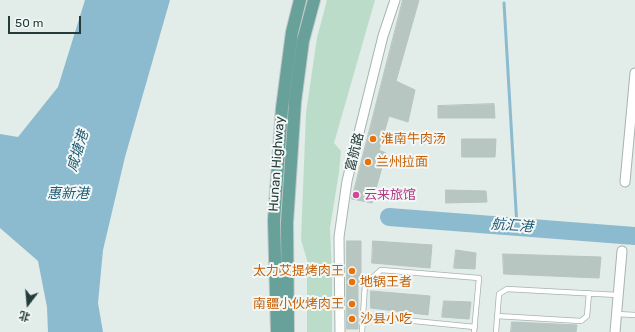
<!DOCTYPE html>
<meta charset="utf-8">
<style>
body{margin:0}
#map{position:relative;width:635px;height:332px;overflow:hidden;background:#e2ece9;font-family:Rubik,"Noto Sans SC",sans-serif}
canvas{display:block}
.north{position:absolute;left:8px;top:284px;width:40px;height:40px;-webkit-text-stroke:3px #f3f8f6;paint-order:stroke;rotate:196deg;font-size:11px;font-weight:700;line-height:16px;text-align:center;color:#233c39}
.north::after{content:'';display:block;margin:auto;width:14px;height:18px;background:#233c39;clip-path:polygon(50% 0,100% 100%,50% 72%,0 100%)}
.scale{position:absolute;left:8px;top:16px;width:73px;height:18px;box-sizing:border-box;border:2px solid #233c39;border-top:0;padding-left:5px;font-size:12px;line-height:14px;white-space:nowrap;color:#233c39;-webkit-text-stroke:3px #f3f8f6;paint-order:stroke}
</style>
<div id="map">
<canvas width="635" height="332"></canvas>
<div class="north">北</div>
<div class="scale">50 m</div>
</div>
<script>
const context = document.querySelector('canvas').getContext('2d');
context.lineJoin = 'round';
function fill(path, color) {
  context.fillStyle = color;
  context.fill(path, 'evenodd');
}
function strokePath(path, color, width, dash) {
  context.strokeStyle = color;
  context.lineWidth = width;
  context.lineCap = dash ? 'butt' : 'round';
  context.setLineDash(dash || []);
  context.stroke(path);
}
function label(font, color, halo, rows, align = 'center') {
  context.font = font + ' Rubik,"Noto Sans SC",sans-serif';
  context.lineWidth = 4;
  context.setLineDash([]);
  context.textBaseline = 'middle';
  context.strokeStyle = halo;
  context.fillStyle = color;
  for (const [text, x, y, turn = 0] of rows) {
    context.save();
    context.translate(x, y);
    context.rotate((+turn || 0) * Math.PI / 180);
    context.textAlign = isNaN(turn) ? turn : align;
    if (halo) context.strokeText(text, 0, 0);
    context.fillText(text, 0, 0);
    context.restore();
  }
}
fill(new Path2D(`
 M327,0H375L334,143L341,151L339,172L330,228L332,274V332H307V260L301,240L306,113L317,38Z`), '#bcdcca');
fill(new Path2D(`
 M85,0H170L125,157L103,250L98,303L103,332H48L47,307L38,261L0,228V134L18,137L58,87Z`), '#8cbacf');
strokePath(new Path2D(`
 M504,3L517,227`), '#8cbacf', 3);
strokePath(new Path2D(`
 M389,217L635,236`), '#8cbacf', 18);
const building = new Path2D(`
 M403,0H419L396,81L415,90L408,122L389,116L379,150L386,153L372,203L352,199Z
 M494,104L495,118H438V106Z
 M462,139H496L495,157H462Z
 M446,190L486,191L487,202L446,203Z
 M347,241H361V282L358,283V329H347Z
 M373,241L432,245L430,268L372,263Z
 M456,250L476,253L475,269L454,268Z
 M503,254L601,257L599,278L504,274Z
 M371,291L430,296L428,315L371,308Z
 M444,301L471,302L469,319L442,317Z
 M512,322L577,325L576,332H511Z`);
fill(building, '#b8c6c2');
strokePath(building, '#b5c5c1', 1);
const lane = new Path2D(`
 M617,314L635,315
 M363,316L475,327
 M497,316L581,321L587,316L589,293
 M362,332L365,284L381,270L479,278L474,332
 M496,332L499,294L507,289L618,295`);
const street = new Path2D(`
 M625,182L635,73
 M340,332L339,237L347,181L383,36L395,0
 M615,332L622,251`);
const primary = new Path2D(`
 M277,332L274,220L282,108L292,32L300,0
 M288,332L287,223L295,102L303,41L314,0`);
strokePath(lane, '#a5b4b1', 6);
strokePath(street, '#a5b4b1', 11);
strokePath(primary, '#c1c8c8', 14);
strokePath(lane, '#fff', 4.5);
strokePath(street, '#fff', 9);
strokePath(primary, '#68a09a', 12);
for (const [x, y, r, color] of [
 [373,139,4,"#e8710a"],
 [368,162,4,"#e8710a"],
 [356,195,4,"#d1479c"],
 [352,271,4,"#e8710a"],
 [352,282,4,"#e8710a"],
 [352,304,4,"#e8710a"],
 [352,319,4,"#e8710a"]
]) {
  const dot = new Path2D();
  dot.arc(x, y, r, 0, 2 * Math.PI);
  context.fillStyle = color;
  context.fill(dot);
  strokePath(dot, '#f3f8f6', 1.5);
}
label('13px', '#c56008', '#f3f8f6', [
 ["淮南牛肉汤",381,139],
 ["兰州拉面",376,162],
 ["太力艾提烤肉王",344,271,"right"],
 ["地锅王者",360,282],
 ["南疆小伙烤肉王",344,304,"right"],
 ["沙县小吃",360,319]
], 'left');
label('13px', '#233c39', '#f3f8f6', [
 ["富航路",355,152,-76],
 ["Hunan Highway",277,164,-86]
]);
label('13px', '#b23c85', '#f3f8f6', [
 ["云来旅馆",364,195]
], 'left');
label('italic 14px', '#1f5a76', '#f3f8f6', [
 ["咸塘港",78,151,-73],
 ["惠新港",68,194],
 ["航汇港",512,226,4]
]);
</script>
